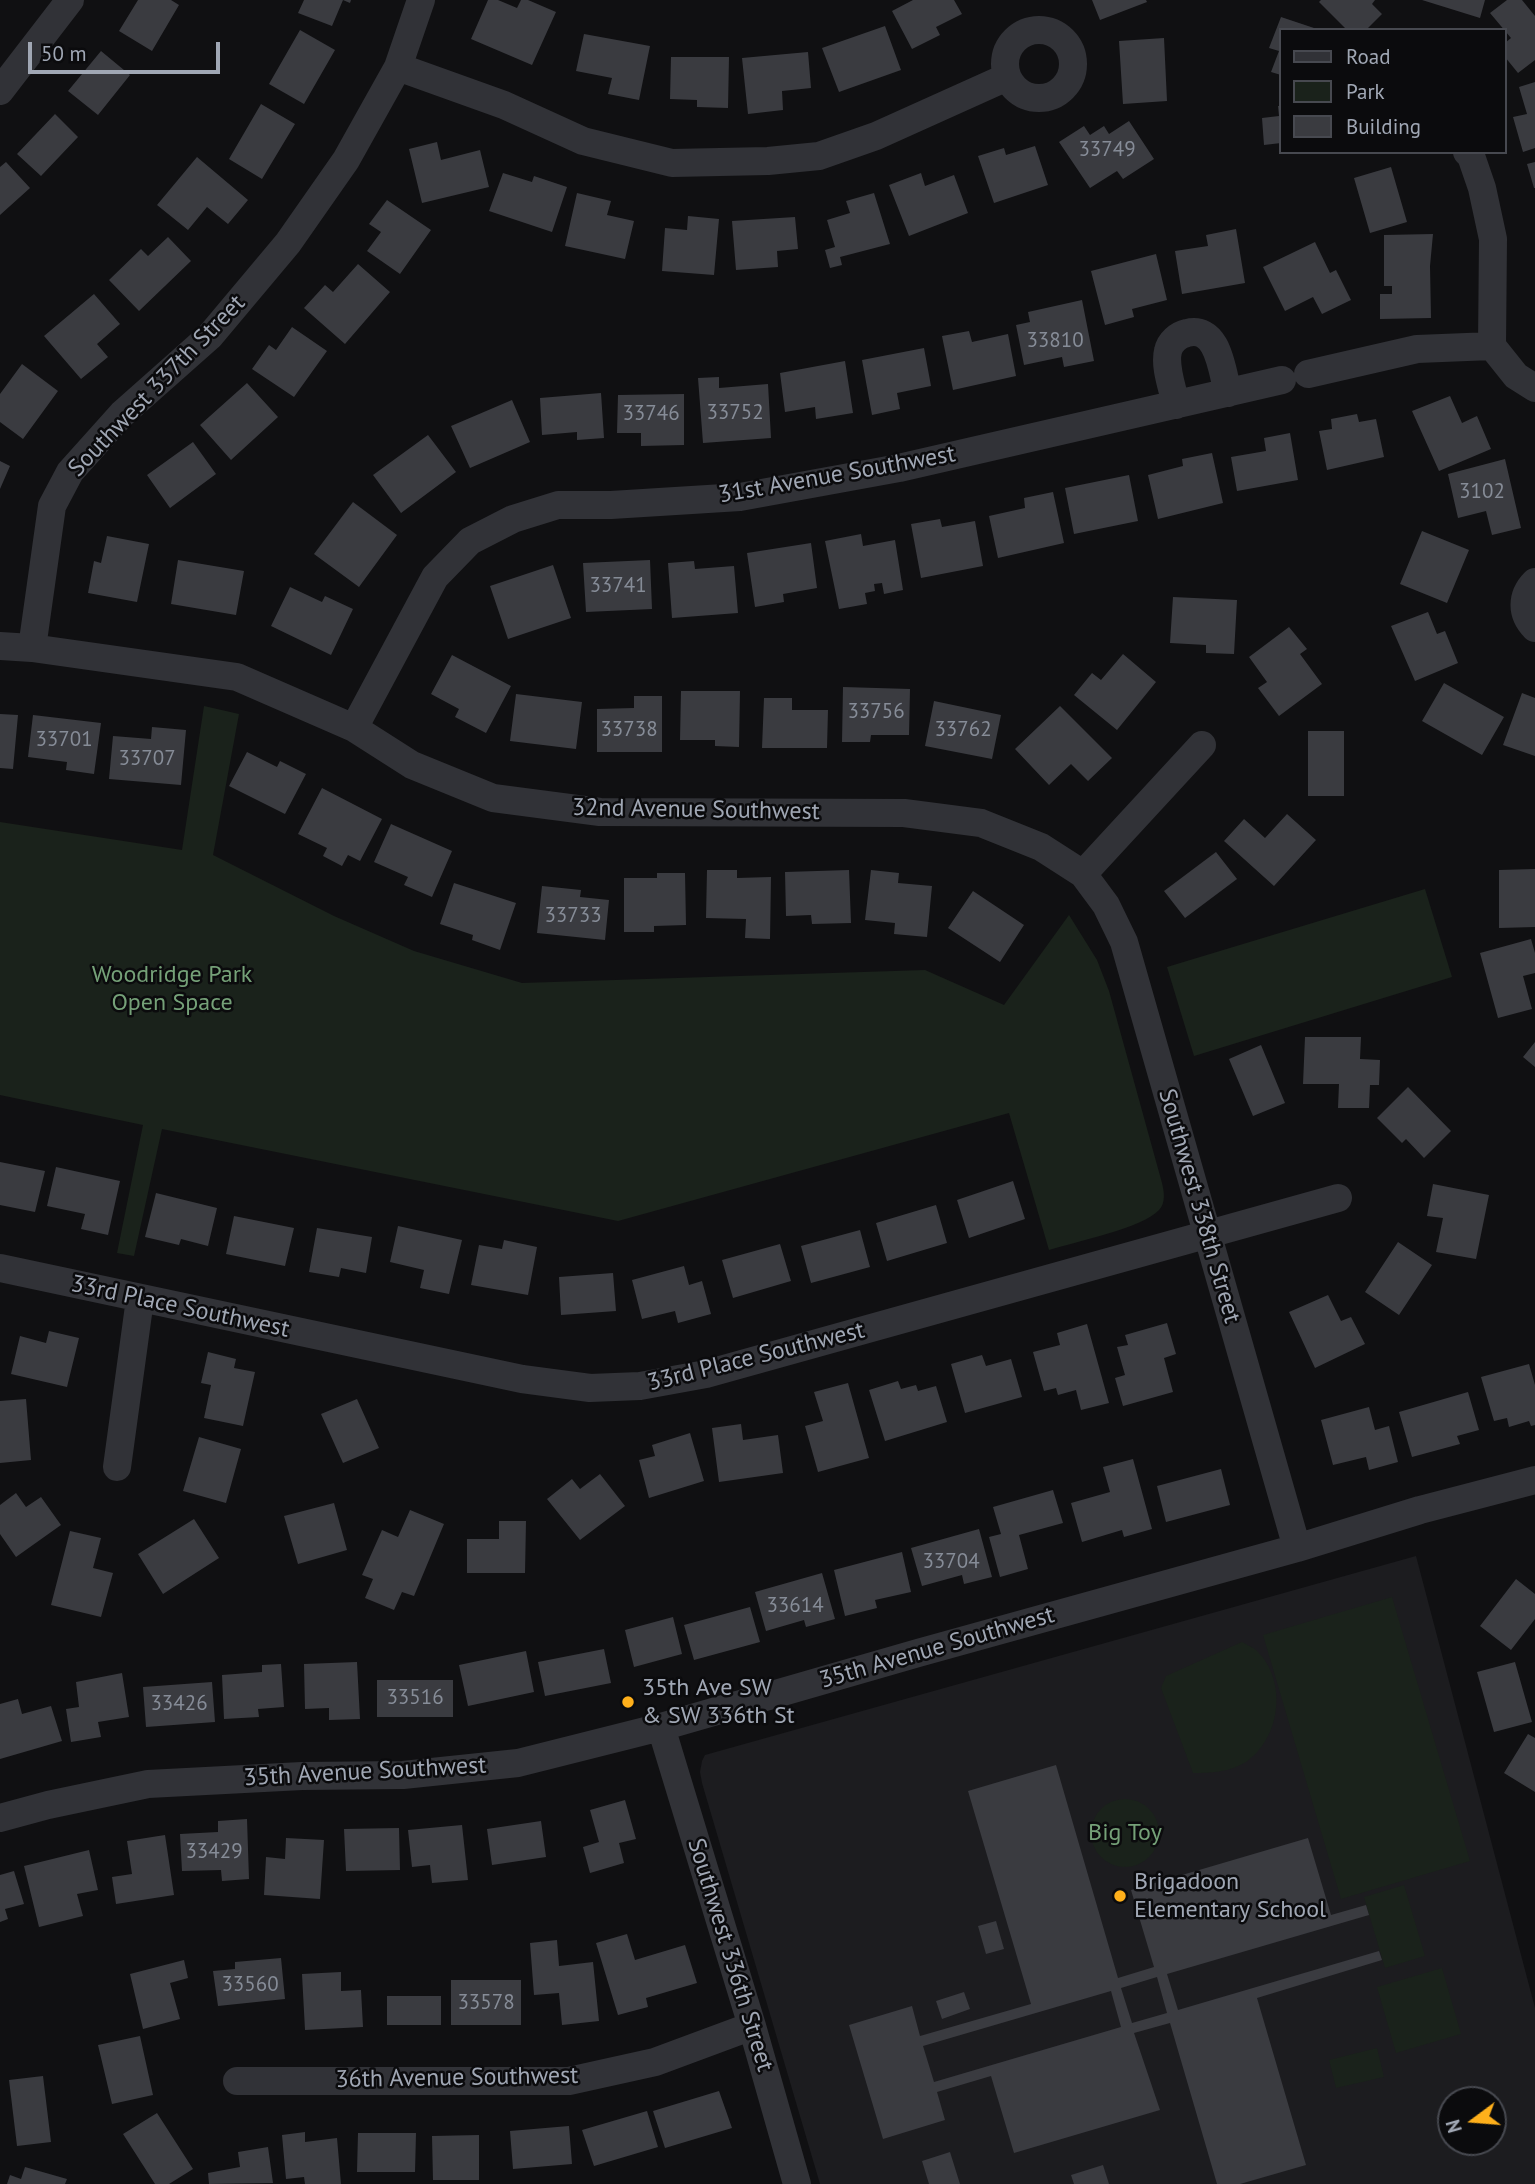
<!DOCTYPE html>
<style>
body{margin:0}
#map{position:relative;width:1535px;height:2184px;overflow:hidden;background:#101012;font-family:"PT Sans",sans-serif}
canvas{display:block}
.legend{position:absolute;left:1279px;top:28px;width:228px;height:126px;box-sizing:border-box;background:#0b0b0d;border:2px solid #474950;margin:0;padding:9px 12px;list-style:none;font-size:21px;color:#a0a7b4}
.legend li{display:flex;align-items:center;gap:14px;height:35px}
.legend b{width:35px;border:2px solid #474950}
.north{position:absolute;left:1437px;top:2086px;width:70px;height:70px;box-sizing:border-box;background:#0b0b0d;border:2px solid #474950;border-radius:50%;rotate:254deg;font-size:19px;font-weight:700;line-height:28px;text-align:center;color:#a0a7b4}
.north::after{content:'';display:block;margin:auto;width:24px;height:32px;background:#ffb01b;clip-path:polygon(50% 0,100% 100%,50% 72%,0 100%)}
.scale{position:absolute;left:28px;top:42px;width:192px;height:32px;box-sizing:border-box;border:4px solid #a0a7b4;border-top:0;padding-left:9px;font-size:21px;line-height:24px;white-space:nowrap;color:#a0a7b4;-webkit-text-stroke:5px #0b0b0d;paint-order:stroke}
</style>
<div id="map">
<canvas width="1535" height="2184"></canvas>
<ul class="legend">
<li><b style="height:9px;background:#313237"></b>Road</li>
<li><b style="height:19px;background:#1a221b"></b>Park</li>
<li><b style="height:19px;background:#3a3b40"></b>Building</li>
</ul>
<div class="north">N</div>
<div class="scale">50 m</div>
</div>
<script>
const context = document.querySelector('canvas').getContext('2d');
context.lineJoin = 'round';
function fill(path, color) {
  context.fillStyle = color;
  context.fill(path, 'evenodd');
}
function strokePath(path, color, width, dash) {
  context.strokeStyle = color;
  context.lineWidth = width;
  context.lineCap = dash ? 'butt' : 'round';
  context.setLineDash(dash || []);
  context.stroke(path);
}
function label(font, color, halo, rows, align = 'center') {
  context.font = font + ' "PT Sans",sans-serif';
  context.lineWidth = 5;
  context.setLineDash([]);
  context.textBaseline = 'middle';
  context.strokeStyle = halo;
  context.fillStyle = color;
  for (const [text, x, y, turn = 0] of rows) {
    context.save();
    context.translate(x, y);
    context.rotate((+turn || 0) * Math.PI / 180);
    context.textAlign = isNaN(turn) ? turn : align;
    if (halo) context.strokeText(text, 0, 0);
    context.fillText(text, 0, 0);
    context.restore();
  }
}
fill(new Path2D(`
 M1416,1556L1535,2008V2184H820L702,1783L700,1772L702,1761L705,1755ZM1451,2100H1493V2142H1451Z`), '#1c1c1f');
fill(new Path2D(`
 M204,706L239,714L213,855L334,916L414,951L522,983L925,970L1004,1005L1069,915L1097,960L1109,991L1162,1183C1164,1191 1166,1203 1159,1210C1143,1228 1074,1242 1049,1250L1009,1113L618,1221L162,1129L134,1256L117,1253L143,1125L0,1095V822L182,850Z
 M1425,889L1452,977L1194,1056L1167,967Z
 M1392,1597L1470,1861L1341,1899L1263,1635Z
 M1242,1642C1246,1644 1252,1647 1256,1650C1288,1680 1281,1738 1246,1762C1230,1772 1211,1773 1193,1773L1161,1688L1166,1676Z
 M1091 1833a34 34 0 1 1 68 0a34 34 0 1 1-68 0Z
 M1404,1885L1425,1956L1385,1968L1364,1897Z
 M1442,1968L1461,2034L1396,2053L1377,1987Z
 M1377,2048L1384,2077L1336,2088L1329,2060Z`), '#1a221b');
fill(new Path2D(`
 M138,0H171L179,5L152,51L119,31Z
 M304,0H351L350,3L343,0L332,26L298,13Z
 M488,0H498L517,8L521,0H528L556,12L532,65L471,39Z
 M913,0H954L962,14L936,27L940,35L912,49L892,11Z
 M1092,0H1146L1147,2L1100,20Z
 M1321,0H1375L1372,4L1382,14L1366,30H1347L1319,2Z
 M1422,0H1485L1480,18Z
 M1507,0H1522L1535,16V60L1518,73L1505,57V43L1511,38L1490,13Z
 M1281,17L1317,29L1281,30V75L1271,72L1279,51L1269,48Z
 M885,26L901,70L839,92L822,48Z
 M300,30L335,50L304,104L269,84Z
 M584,34L650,46L639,100L608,94L612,78L576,71Z
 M1164,38L1167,101L1123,104L1119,41Z
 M101,51L130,75L98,115L68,91Z
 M808,52L811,88L782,91L783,110L748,114L742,58Z
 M671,57H729L728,108L697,107V100L670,99Z
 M1535,82V148L1523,152L1513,117L1527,114L1519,87Z
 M261,104L295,124L262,179L229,159Z
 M1278,106H1281V143L1264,145L1262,118L1279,116Z
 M55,114L78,137L41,176L17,154Z
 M1129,121L1154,159L1123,179L1117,171L1090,188L1059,142L1084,126L1090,135L1104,126L1109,134Z
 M437,142L441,160L480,150L489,187L422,203L409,149Z
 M1035,146L1048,185L994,203L978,156L1004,148L1006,155Z
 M197,157L248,200L228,224L207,207L188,230L157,205Z
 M6,162L30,188L0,215V167Z
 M1535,162V188H1534L1527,164Z
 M1391,167L1407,222L1370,233L1354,178Z
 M503,173L532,182L534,176L567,187L552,232L489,211Z
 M921,173L925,186L954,175L968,213L909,236L889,185Z
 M577,193L611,201L607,215L634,221L625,259L565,246Z
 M874,193L890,244L840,257L842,265L830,268L825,250L835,247L827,220L850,213L846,201Z
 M387,200L431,230L400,274L367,251L381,232L369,224Z
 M688,216L719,219L714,275L662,271L665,228L687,230Z
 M795,217L798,249L777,251L778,267L736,270L732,221Z
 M1236,229L1245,283L1182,294L1175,251L1208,246L1206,235Z
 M1433,234L1430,266L1431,318L1380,319V294H1392V286H1384V235Z
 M168,237L191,261L139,311L109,280L141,249L148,256Z
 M1315,242L1330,273L1336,270L1351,300L1322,314L1313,297L1285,311L1263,267Z
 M1156,254L1167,300L1132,309L1134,317L1105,325L1091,271Z
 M358,264L390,292L345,344L304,308L325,285L333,292Z
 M94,294L120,324L97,344L108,357L81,379L44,336Z
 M1082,300L1094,361L1064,367L1062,357L1024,365L1016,325L1030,322L1028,312Z
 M292,327L327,351L294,397L252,369L269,345L276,350Z
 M969,331L972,342L1008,334L1016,376L953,390L942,336Z
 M924,348L931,386L897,393L900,409L872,415L862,360Z
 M845,361L853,413L816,419L815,407L785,412L780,373Z
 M22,364L58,391L23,439L0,422V394Z
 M719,377V388L768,384L771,438L703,443L698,378Z
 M247,383L278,417L231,460L200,425Z
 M601,393L604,438L577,440V432L542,435L540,398Z
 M684,394V445L641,446V433H617L618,395Z
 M1450,396L1462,423L1477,416L1491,449L1439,471L1412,411Z
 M512,400L530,442L470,468L451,426Z
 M1357,414L1359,422L1376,419L1384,457L1327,470L1319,431L1332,429L1331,419Z
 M1290,433L1298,480L1237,491L1231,457L1266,451L1264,438Z
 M428,435L456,472L401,513L373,475Z
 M193,442L216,474L170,508L147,475Z
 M1212,453L1223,503L1158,519L1148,475L1183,466L1182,459Z
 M1505,459L1521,528L1492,535L1486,511L1458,518L1448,474Z
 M0,461L10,466L0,489Z
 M1129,475L1138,521L1074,534L1065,488Z
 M1053,492L1064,543L998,558L989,516L1025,508L1024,498Z
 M353,502L397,535L359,587L314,554Z
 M940,519L942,527L975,521L983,566L921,578L911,524Z
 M1422,531L1469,550L1447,603L1400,584Z
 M861,534L863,546L895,540L903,590L884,594L882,583L874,584L875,591L865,593L867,604L839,609L825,541Z
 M107,536L149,544L137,602L88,593L94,561L101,563Z
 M811,543L817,588L783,594L784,602L755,607L747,553Z
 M178,560L244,571L236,615L171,604Z
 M650,560L652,609L586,612L583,563Z
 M694,561L695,569L734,566L738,613L672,618L668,563Z
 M553,565L571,618L508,639L490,586Z
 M290,587L322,602L325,596L353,609L331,655L271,626Z
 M1173,597L1237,600L1234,654L1206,653V645L1170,643Z
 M1428,612L1437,634L1445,631L1458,663L1415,681L1391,626Z
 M1289,627L1307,649L1300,654L1322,684L1279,716L1258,688L1267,682L1249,657Z
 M1123,654L1156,682L1117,730L1074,695L1092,673L1101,680Z
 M452,655L511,686L486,733L455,717L459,709L431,694Z
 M1444,683L1504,717L1482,755L1422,721Z
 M843,687L910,689L909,735H871L870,742H842Z
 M681,691H740L739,747L715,746V740H680Z
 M1522,693L1535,698V756L1503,745Z
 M516,694L582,702L576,749L510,741Z
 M634,696H662V752H597V709L634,708Z
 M764,698H792V710H828L827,748H762Z
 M934,701L1001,715L992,759L925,746Z
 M1060,706L1112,758L1088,781L1071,764L1049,785L1015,749Z
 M0,714L18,715L13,769L0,768Z
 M33,715L101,723L94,774L66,770L67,762L28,757Z
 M152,727L186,730L181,785L109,779L113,736L151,739Z
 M1308,731H1344V796H1308Z
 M247,752L277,767L280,761L306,774L285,814L229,786Z
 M322,788L382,819L360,861L348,855L342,866L323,856L327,848L298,834Z
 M1287,814L1316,840L1274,886L1224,841L1244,819L1265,838Z
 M391,824L452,851L432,897L404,885L408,877L374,862Z
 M1216,852L1237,879L1185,918L1164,891Z
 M1535,869V927L1499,928V870Z
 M707,870H737V878L771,877L770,939L745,938L746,919L706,918Z
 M849,870L851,923L812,924L811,915L786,916L785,872Z
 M871,870L899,873L898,883L932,886L927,937L894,934L895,923L865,920Z
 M657,873H685L686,925L654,926V932H624V878H657Z
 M454,883L516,903L500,950L472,940L473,935L440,924Z
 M542,886L581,890L580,897L609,900L605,940L537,933Z
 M973,891L1024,925L1000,962L948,928Z
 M1531,939L1535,953V973L1523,976L1532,1009L1498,1018L1480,953Z
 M1305,1037H1361L1360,1059L1380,1060L1379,1085H1370L1369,1108H1338L1339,1084H1303Z
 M1535,1042V1067L1523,1057Z
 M1261,1045L1285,1103L1253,1116L1229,1059Z
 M1408,1087L1451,1131L1424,1158L1406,1139L1402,1143L1377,1118Z
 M0,1162L45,1171L35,1212L0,1205Z
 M56,1167L120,1181L108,1235L81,1229L85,1214L47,1206Z
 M1013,1181L1025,1219L969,1238L957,1200Z
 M1433,1184L1489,1195L1476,1259L1436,1252L1443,1218L1427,1216Z
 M156,1193L217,1208L208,1246L181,1239L179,1245L145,1237Z
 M936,1205L947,1243L887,1261L876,1223Z
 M234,1216L294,1228L285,1266L226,1254Z
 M398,1226L462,1240L449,1294L420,1288L424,1270L390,1262Z
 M317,1228L372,1237L366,1273L341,1268L339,1277L309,1272Z
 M860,1230L870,1267L811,1283L801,1246Z
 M504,1240L537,1247L528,1295L471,1285L479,1245L502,1249Z
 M1398,1242L1432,1265L1399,1315L1365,1292Z
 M780,1244L791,1281L733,1298L722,1260Z
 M684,1266L689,1285L702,1281L711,1314L678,1323L675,1311L642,1319L632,1280Z
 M613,1273L616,1311L561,1315L559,1277Z
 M1328,1295L1341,1321L1351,1317L1365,1344L1315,1368L1289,1312Z
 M1167,1323L1176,1354L1164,1358L1173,1392L1123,1406L1115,1378L1125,1375L1117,1347L1128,1345L1125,1335Z
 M1087,1324L1109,1403L1081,1410L1076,1390L1058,1395L1056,1388L1044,1391L1033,1352L1060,1345L1057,1333Z
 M49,1331L79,1338L67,1387L11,1374L20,1336L46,1343Z
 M208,1352L236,1359L234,1368L255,1372L243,1426L204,1418L211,1385L201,1383Z
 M982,1355L986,1366L1011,1359L1022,1397L965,1413L951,1364Z
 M1529,1364L1535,1385V1425L1531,1426L1529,1421L1509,1427L1507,1418L1494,1421L1481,1377Z
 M898,1381L901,1389L916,1385L918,1391L936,1386L947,1422L885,1441L869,1390Z
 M848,1383L869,1458L818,1472L805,1426L823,1421L814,1392Z
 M1468,1392L1479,1430L1457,1436L1460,1444L1412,1457L1399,1412Z
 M26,1399L31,1460L0,1463V1401Z
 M357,1399L379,1448L343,1463L321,1414Z
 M1369,1407L1375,1430L1389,1426L1398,1462L1369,1470L1366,1457L1333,1465L1321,1420Z
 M741,1424L743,1440L778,1435L783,1473L719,1482L712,1428Z
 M690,1433L704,1481L649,1498L639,1460L655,1456L652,1445Z
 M199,1437L241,1449L226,1503L183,1491Z
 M1133,1459L1152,1529L1124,1537L1122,1530L1082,1542L1071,1503L1110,1492L1103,1467Z
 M1221,1469L1230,1505L1166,1522L1157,1486Z
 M600,1474L625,1506L580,1540L547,1499L572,1479L580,1489Z
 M1053,1490L1063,1523L1019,1535L1028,1569L1000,1577L989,1537L1001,1534L993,1507Z
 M16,1493L26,1507L41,1497L61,1525L16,1557L0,1534V1505Z
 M334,1503L347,1550L298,1564L284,1516Z
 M410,1510L444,1524L414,1596L402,1592L394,1610L365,1598L373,1579L362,1575L382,1530L398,1537Z
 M194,1519L219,1558L163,1594L138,1554Z
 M499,1521H526L525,1573H467V1539H499Z
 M979,1529L992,1577L964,1584L962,1575L922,1586L911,1548Z
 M70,1531L101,1538L93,1568L113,1573L101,1617L51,1605Z
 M902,1552L911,1592L875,1600L877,1608L845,1616L834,1570Z
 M822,1573L835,1619L806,1627L804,1620L766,1631L755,1592Z
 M1516,1579L1535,1594V1619L1511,1650L1480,1626Z
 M750,1607L760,1642L694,1660L684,1625Z
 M673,1617L682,1654L634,1667L625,1630Z
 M604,1649L611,1683L545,1696L538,1662Z
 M526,1651L534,1692L468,1706L459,1665Z
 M357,1662L360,1719L329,1720V1708L305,1709L304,1664Z
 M1515,1662L1532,1722L1494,1732L1477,1672Z
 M281,1664L284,1707L258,1709L259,1717L224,1719L222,1675L262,1672V1665Z
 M122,1673L129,1717L98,1722L101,1737L71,1742L66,1709L79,1707L76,1682Z
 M377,1680H453V1717H377Z
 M212,1682L215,1722L146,1727L143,1687Z
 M18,1699L22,1714L51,1706L62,1741L0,1759V1704Z
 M1528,1734L1535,1738V1792L1504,1773Z
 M1056,1765L1118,1978L1154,1967L1131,1890L1308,1838L1331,1915L1366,1905L1369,1915L1167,1974L1178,2010L1379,1951L1382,1960L1257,1998L1306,2165L1240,2184H1217L1170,2023L1134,2033L1160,2110L1014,2153L991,2076L937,2092L945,2120L883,2139L849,2025L912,2006L920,2036L1031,2004L968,1791ZM1157,1977L1167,2013L1132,2023L1121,1988ZM1111,1991L1121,2027L934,2082L923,2046Z
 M625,1800L636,1839L619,1843L624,1863L590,1873L583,1847L599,1842L590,1810Z
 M247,1819L249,1879L222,1881L221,1870L182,1871L180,1834L218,1832V1821Z
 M541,1821L546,1857L492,1865L487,1829Z
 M462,1825L468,1880L432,1883L430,1865L412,1867L408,1830Z
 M399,1828L400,1870L346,1871L344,1829Z
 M165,1835L174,1895L116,1904L112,1877L132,1874L127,1841Z
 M286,1838L324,1840L320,1899L264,1895L266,1857L285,1859Z
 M89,1850L98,1890L77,1894L83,1916L39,1927L24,1866Z
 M14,1871L24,1904L5,1909L8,1919L0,1922V1875Z
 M996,1921L1004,1949L986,1954L978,1926Z
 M627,1934L635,1960L685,1945L697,1983L646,1998L648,2007L618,2015L596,1943Z
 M557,1940L559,1966L593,1962L599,2021L562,2025L559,1993L534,1995L530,1943Z
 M281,1958L285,1999L218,2006L213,1971L235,1969V1962Z
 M184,1960L188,1978L170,1983L180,2019L143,2029L130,1974Z
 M341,1972V1991L361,1990L363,2027L305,2030L302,1974Z
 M451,1980H521V2025H451Z
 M964,1992L970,2009L942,2019L936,2001Z
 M387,1996H441V2025H387Z
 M140,2036L153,2095L112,2104L98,2045Z
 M43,2076L51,2142L17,2146L9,2080Z
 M719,2091L732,2128L665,2148L653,2111Z
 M647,2111L658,2147L594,2166L582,2130Z
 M157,2113L193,2169L169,2184H155L123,2134Z
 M569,2126L572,2164L513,2169L510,2131Z
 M305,2132V2142L337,2138L341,2184H305L304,2177L286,2179L282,2135Z
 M358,2133H416L415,2172H357Z
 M479,2135V2180H433L432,2136Z
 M268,2147L273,2183L209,2184L208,2173L240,2167L238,2152Z
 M950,2152L960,2184H929L922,2161Z
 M1103,2165L1109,2184H1074L1071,2175Z
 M25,2167L67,2179L65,2184H7L10,2175L21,2179Z`), '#3a3b40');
strokePath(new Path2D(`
 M1005 64a34 34 0 1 1 68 0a34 34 0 1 1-68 0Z
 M398,67L504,105L583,141L672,163L768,161L819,156L876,136L1007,77
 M0,91L70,0
 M1467,152L1471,156L1482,188L1493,239L1492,346L1516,376L1535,388
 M1308,374L1417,349L1492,346
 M1176,405C1173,389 1164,367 1168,351C1170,342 1178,335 1187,333C1219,325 1222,372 1228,393
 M1535,582C1521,596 1521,614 1535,628
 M0,646L32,648L237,677L354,728L412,765L493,798L600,812L904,813L981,823L1041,847L1083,874L1106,905L1124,942L1297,1548
 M32,648L52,506L70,472L122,414L210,336L288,243L346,160L398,67L421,0
 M354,728L435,577L470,541L513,519L558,505H611L740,497L899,468L1282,380
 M1083,874L1202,745
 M0,1268L522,1379L590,1388L640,1386L706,1374L1338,1198
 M117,1467L140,1299
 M661,1727L752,2026L797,2184
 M0,1818L48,1805L148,1784L302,1776L403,1775L518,1763L661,1727L918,1653L1297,1548L1420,1510L1535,1480
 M237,2081H569L655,2062L752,2026`), '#313237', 28);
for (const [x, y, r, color] of [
 [628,1702,7,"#ffb01b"],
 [1120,1896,7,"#ffb01b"]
]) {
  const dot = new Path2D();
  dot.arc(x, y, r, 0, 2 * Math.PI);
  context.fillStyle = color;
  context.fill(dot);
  strokePath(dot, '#0b0b0d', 2.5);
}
label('21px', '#868c97', null, [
 ["33749",1107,150],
 ["33810",1055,341],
 ["33752",735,413],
 ["33746",651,414],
 ["3102",1482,492],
 ["33741",618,586],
 ["33756",876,712],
 ["33738",629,730],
 ["33762",963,730],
 ["33701",64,740],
 ["33707",147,759],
 ["33733",573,916],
 ["33704",951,1562],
 ["33614",795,1606],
 ["33516",415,1698],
 ["33426",179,1704],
 ["33429",214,1852],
 ["33560",250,1985],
 ["33578",486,2003]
]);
label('24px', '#a0a7b4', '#0b0b0d', [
 ["Southwest 337th Street",157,386,-46],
 ["31st Avenue Southwest",837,475,-10],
 ["32nd Avenue Southwest",696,810,1],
 ["Southwest 338th Street",1199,1206,74],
 ["33rd Place Southwest",180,1307,12],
 ["33rd Place Southwest",756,1357,-14],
 ["35th Avenue Southwest",937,1648,-16],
 ["35th Avenue Southwest",365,1772,-3],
 ["Southwest 336th Street",730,1955,73],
 ["36th Avenue Southwest",457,2078,-1]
]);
label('24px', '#75a178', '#0b0b0d', [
 ["Woodridge Park",172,975],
 ["Open Space",172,1003],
 ["Big Toy",1125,1833]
]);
label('24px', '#a0a7b4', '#0b0b0d', [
 ["35th Ave SW",642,1688],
 ["& SW 336th St",642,1716],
 ["Brigadoon",1134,1882],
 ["Elementary School",1134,1910]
], 'left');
</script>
